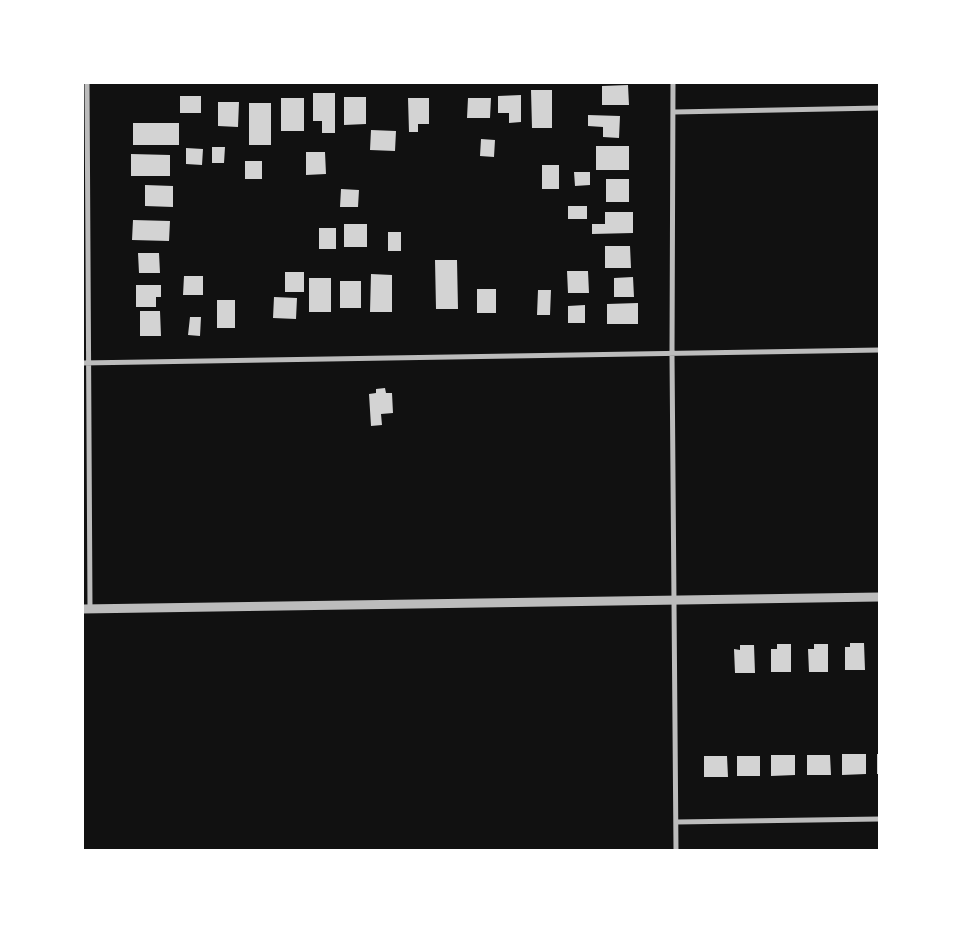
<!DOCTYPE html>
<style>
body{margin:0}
#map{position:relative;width:962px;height:933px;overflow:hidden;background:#111;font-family:"IBM Plex Serif",serif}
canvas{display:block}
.frame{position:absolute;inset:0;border:84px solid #fff;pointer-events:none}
</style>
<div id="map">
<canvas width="962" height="933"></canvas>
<div class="frame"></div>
</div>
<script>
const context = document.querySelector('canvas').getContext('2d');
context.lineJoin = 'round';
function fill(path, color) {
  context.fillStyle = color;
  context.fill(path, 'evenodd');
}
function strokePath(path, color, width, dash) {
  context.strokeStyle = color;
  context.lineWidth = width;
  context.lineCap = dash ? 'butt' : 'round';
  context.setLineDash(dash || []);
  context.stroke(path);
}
fill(new Path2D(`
 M628,85L629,105H602V86Z
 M531,90H552V128H532Z
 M313,93H335V133H322V121H313Z
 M521,95V122L509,123V113H498V96Z
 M180,96H201V113H180Z
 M344,97H366V124L344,125Z
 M281,98H304V131H281Z
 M408,98H429V124H418V132H409Z
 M468,98H491L490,118H467Z
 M218,102H239L238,127L218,126Z
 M249,103H271V145H249Z
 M588,115L620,116L619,138L603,137V127L588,126Z
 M133,123H179V145H133Z
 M371,130L396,131L395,151L370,150Z
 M481,139L495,140L494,157L480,156Z
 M596,146H629V170H596Z
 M212,147H225L224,163H212Z
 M186,148L203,149L202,165L186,164Z
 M306,152H325L326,174L306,175Z
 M131,154L170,155V176H131Z
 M245,161H262V179H245Z
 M542,165H559V189H542Z
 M574,172H590V185L575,186Z
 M606,179H629V202H606Z
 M145,185L173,186V207L145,206Z
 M341,189L359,190L358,207H340Z
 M568,206H587V219H568Z
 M605,212H633V233L592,234V224H605Z
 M133,220L170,221L169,241L132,240Z
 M344,224H367V247H344Z
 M319,228H336V249H319Z
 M388,232H401V251H388Z
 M605,246H630L631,268H605Z
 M138,253H159L160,273H139Z
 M435,260H457L458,309H436Z
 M567,271H588L589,293H568Z
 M285,272H304V292H285Z
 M371,274L392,275V312H370Z
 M184,276H203V295H183Z
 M633,277L634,297H614V278Z
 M309,278H331V312H309Z
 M340,281H361V308H340Z
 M136,285H161V297H156V307H136Z
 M477,289H496V313H477Z
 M538,290H551L550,315H537Z
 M274,297L297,298L296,319L273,318Z
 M217,300H235V328H217Z
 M638,303V324H607V304Z
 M585,305V323H568V306Z
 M140,311H160L161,336H140Z
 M190,317H201L200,336L188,335Z
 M385,388L386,393H392L393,413L381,414L382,425L371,426L369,394L376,393V389Z
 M850,643H864L865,670H845V647H850Z
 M777,644H791V672H771V649H777Z
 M814,644H828V672H809L808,649H814Z
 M740,645H754L755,673H735L734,649L740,650Z
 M842,754H866V774L842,775Z
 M877,754H880V774H877Z
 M771,755H795V775L771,776Z
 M807,755H830L831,775H807Z
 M704,756H727L728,777H704Z
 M737,756H760V776H737Z`), '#d3d3d3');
strokePath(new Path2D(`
 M87,82L90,609
 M673,82L672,354L676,850
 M674,112L880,108
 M82,363L880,350
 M676,822L880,819`), '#bcbcbc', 5);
strokePath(new Path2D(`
 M82,609L880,597`), '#bcbcbc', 9);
</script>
